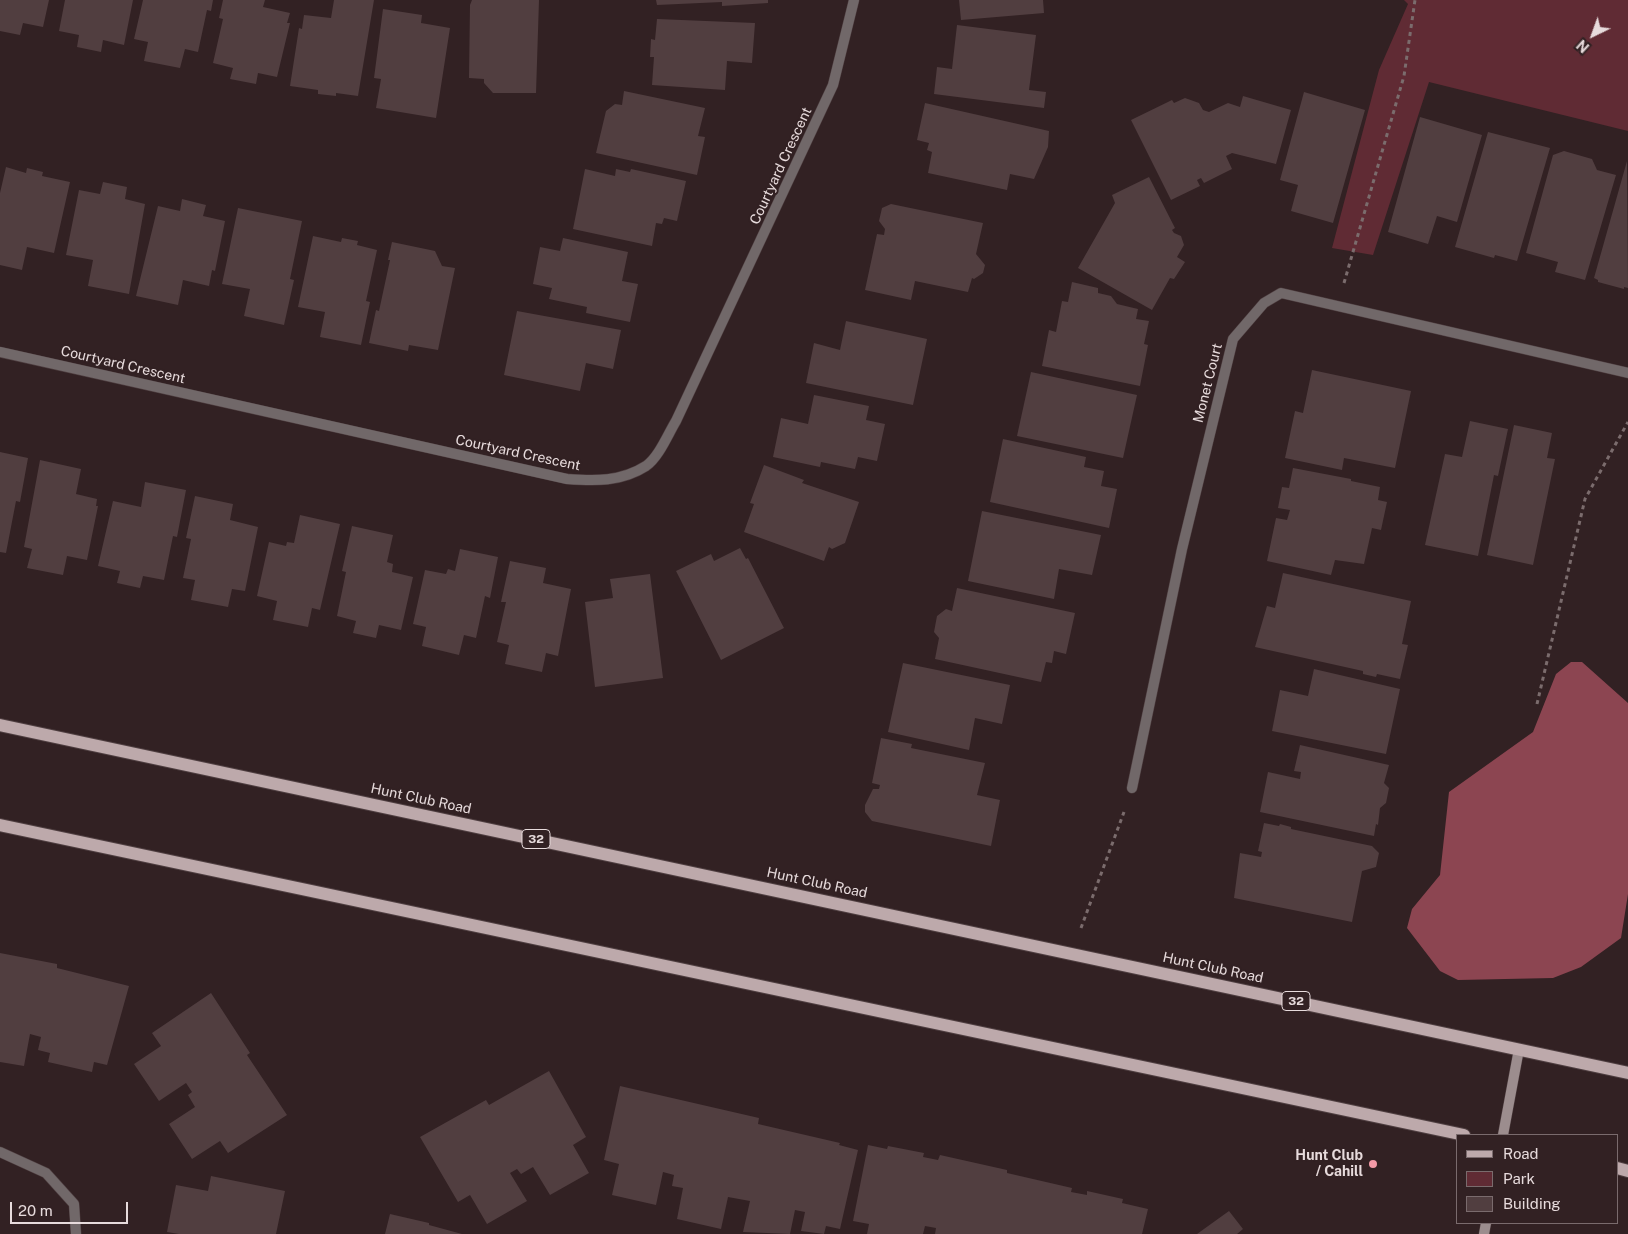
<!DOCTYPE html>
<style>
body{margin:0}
#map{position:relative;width:1628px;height:1234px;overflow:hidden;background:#322123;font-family:"Public Sans",sans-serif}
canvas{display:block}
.legend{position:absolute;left:1456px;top:1134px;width:162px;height:90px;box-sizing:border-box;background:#322123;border:1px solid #7a6b6d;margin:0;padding:6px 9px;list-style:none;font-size:15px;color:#e7dbdc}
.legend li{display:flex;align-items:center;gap:10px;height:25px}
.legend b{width:25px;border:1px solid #7a6b6d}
.north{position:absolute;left:1568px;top:10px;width:50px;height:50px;-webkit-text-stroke:4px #322123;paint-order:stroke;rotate:222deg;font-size:14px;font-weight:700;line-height:20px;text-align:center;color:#e7dbdc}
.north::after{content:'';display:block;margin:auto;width:18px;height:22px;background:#e7dbdc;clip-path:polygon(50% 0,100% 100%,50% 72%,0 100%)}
.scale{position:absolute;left:10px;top:1202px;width:118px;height:22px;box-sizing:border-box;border:2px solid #e7dbdc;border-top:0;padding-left:6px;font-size:15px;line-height:18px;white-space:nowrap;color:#e7dbdc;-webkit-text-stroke:4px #322123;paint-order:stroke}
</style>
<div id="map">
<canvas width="1628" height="1234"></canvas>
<ul class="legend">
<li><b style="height:6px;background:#bda9ab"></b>Road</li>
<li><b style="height:14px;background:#602b34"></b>Park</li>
<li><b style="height:14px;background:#513e40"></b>Building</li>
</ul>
<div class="north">N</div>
<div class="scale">20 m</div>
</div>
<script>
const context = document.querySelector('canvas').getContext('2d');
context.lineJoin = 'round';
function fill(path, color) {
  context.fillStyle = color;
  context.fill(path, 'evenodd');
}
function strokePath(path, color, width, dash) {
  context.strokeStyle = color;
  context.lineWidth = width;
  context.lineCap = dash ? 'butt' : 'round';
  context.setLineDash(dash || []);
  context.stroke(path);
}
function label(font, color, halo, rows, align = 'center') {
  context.font = font + ' "Public Sans",sans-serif';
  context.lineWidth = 4;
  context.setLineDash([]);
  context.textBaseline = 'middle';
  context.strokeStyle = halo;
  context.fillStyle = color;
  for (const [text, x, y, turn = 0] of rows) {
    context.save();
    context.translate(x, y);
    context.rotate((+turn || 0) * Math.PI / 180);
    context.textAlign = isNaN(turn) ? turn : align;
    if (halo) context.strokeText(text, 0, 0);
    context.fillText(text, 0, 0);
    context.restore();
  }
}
fill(new Path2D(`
 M1404,0H1628V131L1429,82L1373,255L1332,248L1379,70L1408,4Z`), '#602b34');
fill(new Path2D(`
 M1571,662H1582L1628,703V894L1621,938L1581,967L1553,978L1458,980L1440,971L1407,928L1412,909L1440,875L1449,792L1533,732L1556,674Z`), '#8c4551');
fill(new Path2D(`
 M0,0H49L43,27L23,23L20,35L0,31Z
 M65,0H133L124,45L103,40L101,52L77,47L79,35L59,31Z
 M143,0H213L211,11L207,10L198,52L185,49L180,68L144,61L148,42L134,39Z
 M223,0H265L263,7L290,13L287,23H290L277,77L258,73L256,84L230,79L233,68L213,63L223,19L219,18Z
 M334,0H374L358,96L336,93V96L318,94V90L290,86L299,28L302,29L304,15L331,18Z
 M472,0H539L536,93H493L484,83V79L469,78L470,5Z
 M656,0H768V3L722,6V2L657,5Z
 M959,0H1043L1044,13L961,20Z
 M383,9L422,15L421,23L450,28L436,118L376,108L381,79L374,78Z
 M657,19L755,23L752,63L727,61L725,90L652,85L654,57H650L651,39L655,40Z
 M957,25L1036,35L1029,90L1046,92L1044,108L934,94L937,67L952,69Z
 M624,91L705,108L698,136L705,137L697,175L596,153L606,111L615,104L622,105Z
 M1304,92L1365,110L1333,223L1291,211L1298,185L1280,180Z
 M1243,96L1291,110L1276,164L1232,153L1226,156L1232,169L1204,183L1201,178L1197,180L1200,186L1171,200L1131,120L1172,100L1174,103L1185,98L1199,103L1203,110L1209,112L1228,103L1240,107Z
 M925,103L1049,131L1048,147L1034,179L1010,174L1007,190L928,173L932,152L927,150L929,143L917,140Z
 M1420,117L1482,135L1457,222L1437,216L1428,244L1388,232Z
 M1488,132L1550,148L1517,261L1495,255L1494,258L1455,247Z
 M1564,151L1592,159L1597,170L1616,175L1585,280L1555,272L1558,262L1526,253L1553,155Z
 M1627,161L1628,288L1624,287V289L1598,282V280L1594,278Z
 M6,167L26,173L27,168L43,172L42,176L70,182L54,253L27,247L22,270L0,265V193Z
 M585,169L615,176L616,169L630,172L631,169L686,181L677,221L664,218L662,224L656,223L652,246L573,229Z
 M1149,177L1175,228L1172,230L1174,233L1181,236L1184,245L1177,257L1185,262L1174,279L1170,278L1152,310L1078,268L1115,203L1112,195Z
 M103,182L127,187L125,199L145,204L129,294L88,286L93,260L66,255L79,190L100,194Z
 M182,199L206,205L203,216L225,221L215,271L212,270L209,286L183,280L178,305L136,296L158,206L180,211Z
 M891,204L983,223L976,254L985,265L983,273L974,279L972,278L968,292L915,281L911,300L865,290L877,234L884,235L885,229L879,221L882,208Z
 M238,208L302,221L290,279L294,280L284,325L244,316L250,289L222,284Z
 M313,236L341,242L342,238L358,241L357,245L377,250L366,301L370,302L361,345L320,337L325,312L298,307Z
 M563,238L628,252L622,281L638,284L630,322L586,313L587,307L549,299L552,288L533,284L540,247L560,251Z
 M392,242L435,251L442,266L455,268L438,350L409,345L408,351L369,343L376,310L379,311L390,260H388Z
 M1072,282L1098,288V293L1111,296L1117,304L1138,309L1136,319L1149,321L1144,344L1148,345L1140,386L1042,366L1049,330L1056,332L1062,301L1068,302Z
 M517,311L621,330L613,369L586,363L580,391L504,375Z
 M846,321L927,339L913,405L806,383L814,343L840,350Z
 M1312,370L1411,391L1395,468L1344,458L1342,470L1285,458L1295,411L1303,413Z
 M1031,372L1137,395L1123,458L1017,436Z
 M814,395L869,406L866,420L885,424L877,461L858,457L855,469L821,462L820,467L773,457L781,418L808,424Z
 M1470,421L1508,429L1498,476L1494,475L1478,556L1425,545L1445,454L1462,457Z
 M1514,425L1552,433L1547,458L1555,459L1533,565L1487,555Z
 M1003,439L1086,457L1084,467L1104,471L1101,486L1117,489L1109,528L990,502Z
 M0,452L28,458L20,502L16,501L6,553L0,552Z
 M40,460L81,469L76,494L97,499L96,506H98L87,560L67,556L63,575L27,568L32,549L24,547Z
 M764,465L804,480L802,483L859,502L845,543L832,549L829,547L824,561L744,532L754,504L750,503Z
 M1293,468L1351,479V481L1380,487L1378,500L1387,502L1381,530L1372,528L1364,564L1335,560L1331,575L1267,561L1276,518L1287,520L1290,510L1278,508L1282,487L1289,488Z
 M145,482L186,490L177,537L173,536L164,580L143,576L140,588L117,583L120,571L98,566L113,501L141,507Z
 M195,496L233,504L230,520L258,527L245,591L232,589L228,607L191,600L195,580L183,578L191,539L186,538Z
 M982,511L1101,535L1092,575L1059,569L1054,599L968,581Z
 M300,515L340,524L320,610L312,608L308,627L273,620L277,601L257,596L269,542L286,546L287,542L294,543Z
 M352,526L393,535L387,562L393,564L392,572L413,577L401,630L379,625L376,638L353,633L356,621L337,616L346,572L342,571Z
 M740,548L746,559L748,558L784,628L721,660L676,571L711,554L714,561Z
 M460,549L498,557L490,598L485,596L476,638L464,635L459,655L422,646L426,627L413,624L425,570L446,574L448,569L455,571Z
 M510,561L546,568L543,583L571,589L558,656L546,653L542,672L505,664L509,645L497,642L506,602H501Z
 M1283,573L1411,601L1402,644L1408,645L1400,679L1377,674L1376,677L1363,674V671L1255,647L1267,606L1275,608Z
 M650,574L663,678L595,687L585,602L613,598L610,579Z
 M957,588L1075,613L1066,654L1054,651L1052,663L1046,662L1041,682L935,659L939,638L934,632L937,616L946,609L952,611Z
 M903,663L1010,685L1002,724L975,718L969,750L888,732Z
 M1314,669L1400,689L1386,754L1272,731L1280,690L1308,696Z
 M881,738L912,744L911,748L985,763L977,795L1000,800L991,846L872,821L865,812V805L873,789H879L880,785L872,783Z
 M1300,745L1389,765L1384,783L1389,788L1386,803L1380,808L1378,825L1376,824L1374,836L1260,812L1268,772L1300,779L1301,772L1294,771Z
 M1264,823L1279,826L1280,824L1291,827V829L1372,846L1379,853L1376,867L1362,871L1352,922L1234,898L1240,853L1261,857L1262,852L1258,851Z
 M0,953L57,964V968L129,986L107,1065L94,1062L92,1072L48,1062L50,1053L38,1050L41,1037L30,1034L24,1066L0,1062Z
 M211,993L250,1053L247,1055L287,1115L228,1153L220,1141L192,1159L169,1124L195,1107L188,1095L192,1092L186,1083L159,1101L134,1064L161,1046L152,1033Z
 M549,1071L586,1137L573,1145L589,1173L550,1195L533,1167L521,1174L517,1169L510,1173L527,1201L487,1224L470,1195L458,1202L420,1137L486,1100L489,1105Z
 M620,1086L759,1118L758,1124L840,1143L839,1145L858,1150L840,1229L826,1226L824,1234L801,1231L805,1212L795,1210L790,1234L743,1232L750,1201L728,1197L721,1229L677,1219L683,1188L672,1186L674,1175L663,1172L656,1205L612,1195L619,1164L604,1160Z
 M868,1145L887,1149L888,1146L924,1153L923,1157L938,1160L940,1155L1007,1170V1173L1072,1188L1071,1192L1087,1195V1191L1123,1199L1122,1203L1148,1209L1142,1234H935L936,1228L925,1226L923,1234H867L869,1224L853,1221Z
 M211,1176L285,1191L276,1234H179L167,1232L176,1185L208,1191Z
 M1229,1211L1243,1229L1237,1234H1197Z
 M390,1214L429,1223V1225L462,1234H385Z`), '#513e40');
const street = new Path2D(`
 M0,352L567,479C595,481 621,482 646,466C659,457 668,434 676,421L833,85L854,0
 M1132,788L1182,549L1233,339L1264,303L1281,293L1628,373
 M0,1152L46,1173L74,1204L76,1234`);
const secondary = new Path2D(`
 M1503,1135L1519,1049
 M1484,1234L1486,1223`);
const primary = new Path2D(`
 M0,725L1628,1073
 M0,825L1464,1135
 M1617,1168L1628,1171`);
strokePath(street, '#4f3f41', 11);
strokePath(secondary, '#4f3f41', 11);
strokePath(primary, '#4f3f41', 14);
strokePath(new Path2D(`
 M1344,283L1404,76L1415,0
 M1537,704L1585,499L1628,422
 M1081,928L1124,812`), '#7b6c6d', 3, [4, 4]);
strokePath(street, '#716869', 10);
strokePath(secondary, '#9c8d8e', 10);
strokePath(primary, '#bda9ab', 12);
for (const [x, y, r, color] of [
 [1373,1164,5,"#f49aa7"]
]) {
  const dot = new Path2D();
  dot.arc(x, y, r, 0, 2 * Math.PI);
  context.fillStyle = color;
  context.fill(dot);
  strokePath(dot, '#322123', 2);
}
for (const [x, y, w] of [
 [536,839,28],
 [1296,1001,28]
]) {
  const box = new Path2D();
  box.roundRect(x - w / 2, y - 9.5, w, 19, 4);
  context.fillStyle = '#322123';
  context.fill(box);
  strokePath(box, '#e7dbdc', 1);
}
label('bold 12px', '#e7dbdc', null, [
 ["32",536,839],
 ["32",1296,1001]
]);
label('14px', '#e7dbdc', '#322123', [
 ["Courtyard Crescent",781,166,-65],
 ["Courtyard Crescent",123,365,13],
 ["Monet Court",1208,383,-76],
 ["Courtyard Crescent",518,453,12],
 ["Hunt Club Road",421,799,12],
 ["Hunt Club Road",817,883,12],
 ["Hunt Club Road",1213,968,12]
]);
label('bold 14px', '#e7dbdc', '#322123', [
 ["Hunt Club",1363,1156],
 ["/ Cahill",1363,1172]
], 'right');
</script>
